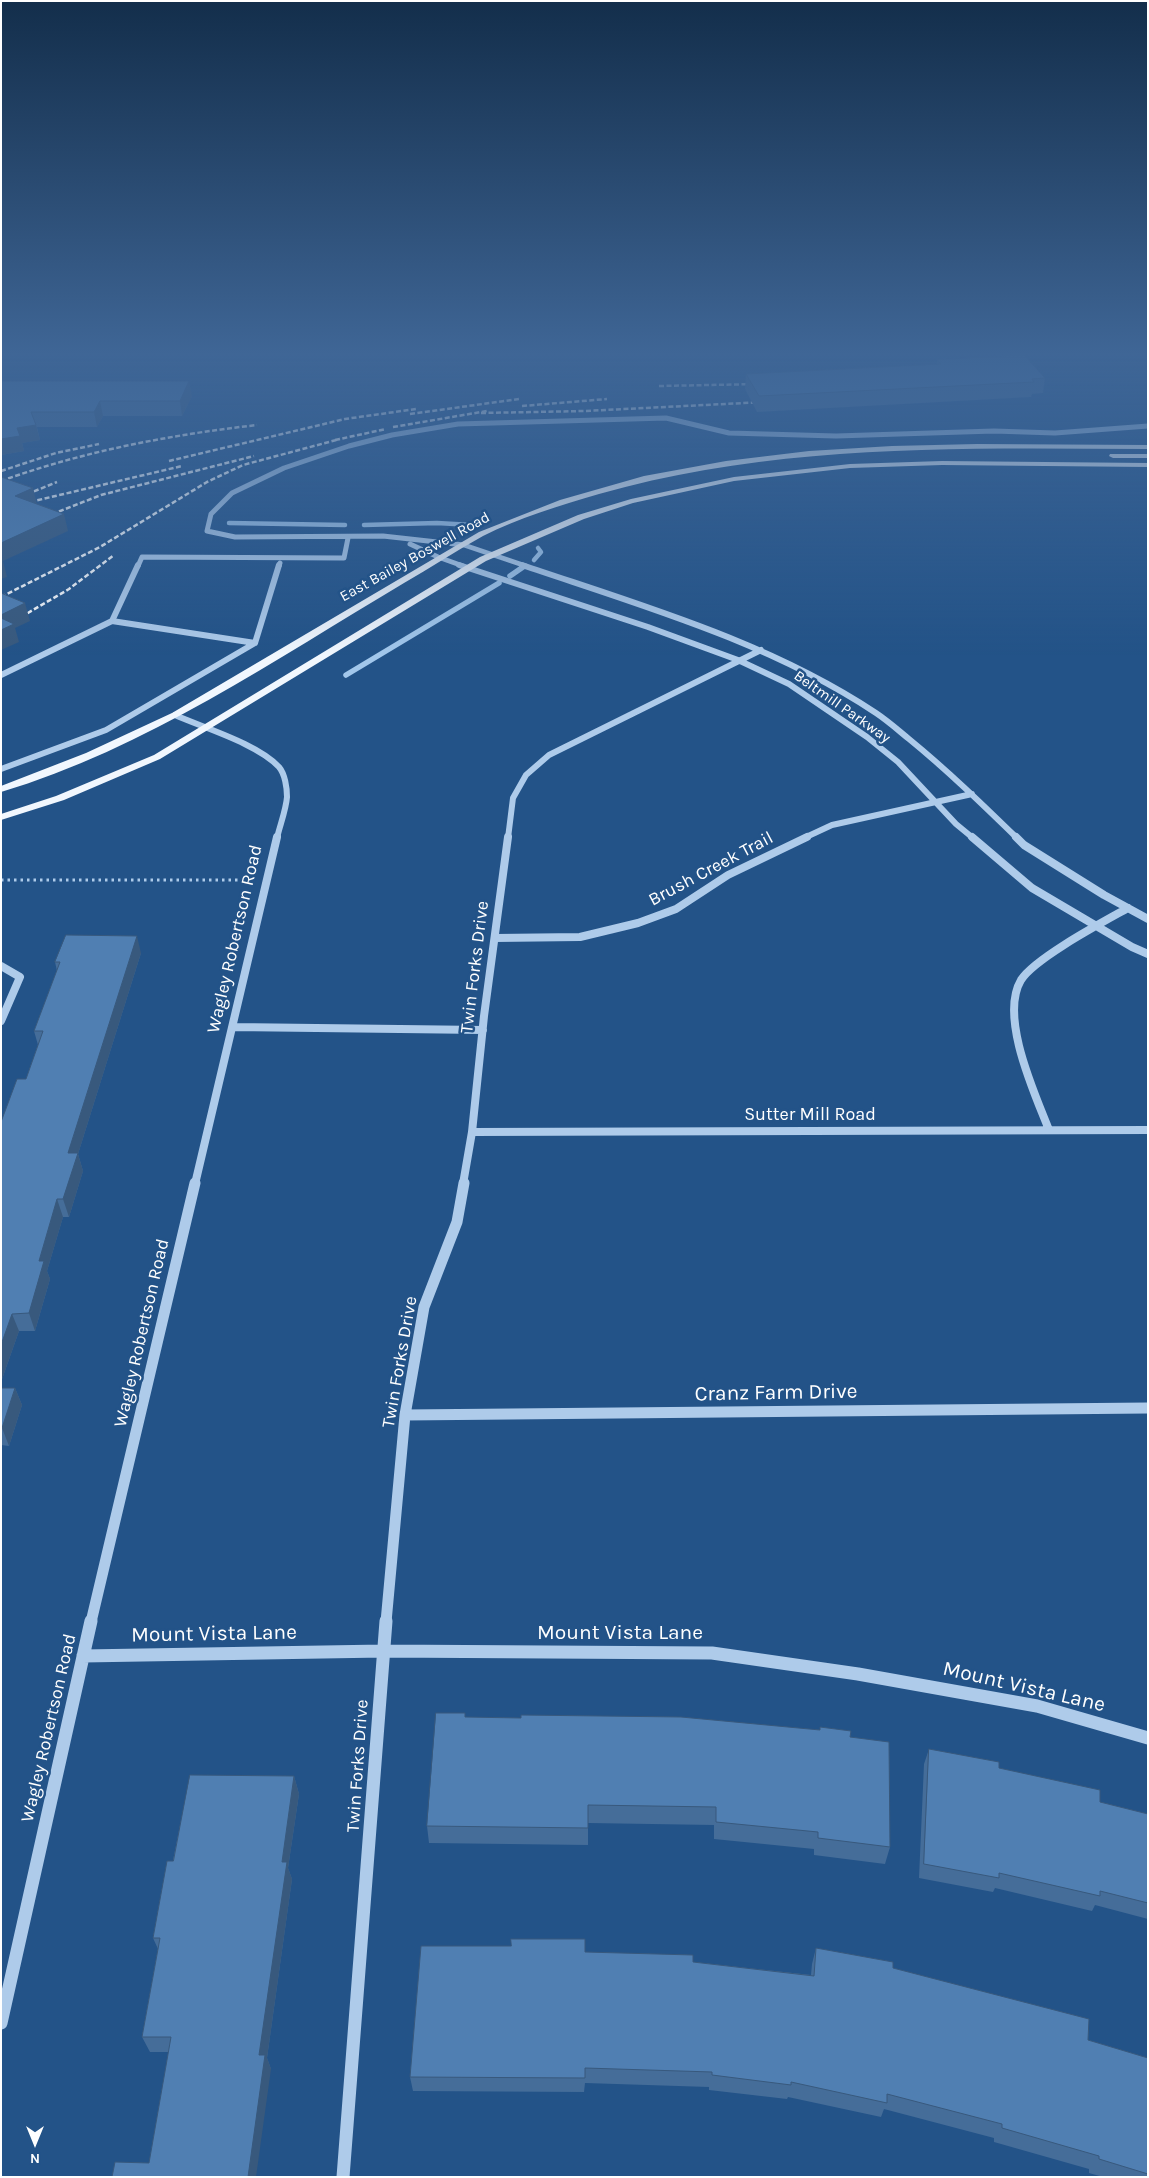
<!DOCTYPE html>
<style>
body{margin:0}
#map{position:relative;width:1149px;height:2178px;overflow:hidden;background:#235388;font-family:Karla,sans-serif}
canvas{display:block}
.frame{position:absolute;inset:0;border:2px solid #fff;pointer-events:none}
.north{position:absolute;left:10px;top:2118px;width:50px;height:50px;-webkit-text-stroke:4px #235388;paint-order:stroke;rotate:180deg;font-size:14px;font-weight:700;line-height:20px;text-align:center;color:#fff}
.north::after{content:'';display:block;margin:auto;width:18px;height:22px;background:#fff;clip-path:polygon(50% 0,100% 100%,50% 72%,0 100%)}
</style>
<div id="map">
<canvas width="1149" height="2178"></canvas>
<div class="frame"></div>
<div class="north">N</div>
</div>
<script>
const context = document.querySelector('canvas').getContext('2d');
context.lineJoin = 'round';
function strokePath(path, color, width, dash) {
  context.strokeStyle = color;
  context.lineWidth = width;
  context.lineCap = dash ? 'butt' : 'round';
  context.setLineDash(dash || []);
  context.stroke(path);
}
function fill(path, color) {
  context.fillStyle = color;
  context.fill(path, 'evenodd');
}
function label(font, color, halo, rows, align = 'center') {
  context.font = font + ' Karla,sans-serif';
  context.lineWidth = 5;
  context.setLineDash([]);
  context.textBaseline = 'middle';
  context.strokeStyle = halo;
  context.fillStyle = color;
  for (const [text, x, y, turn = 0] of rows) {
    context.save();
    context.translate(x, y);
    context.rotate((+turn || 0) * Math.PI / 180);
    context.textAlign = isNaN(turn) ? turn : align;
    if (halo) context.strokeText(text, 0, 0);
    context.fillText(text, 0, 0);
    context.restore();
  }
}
strokePath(new Path2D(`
 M229,523L345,525
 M364,525L437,523L472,525
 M534,560L541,552L538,548`), '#a2c7eb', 4.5);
strokePath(new Path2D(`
 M510,576L523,567
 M346,675L499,583`), '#a2c7eb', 5.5);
strokePath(new Path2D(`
 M1,880H251`), '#aecbea', 3, [2.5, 4]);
strokePath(new Path2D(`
 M410,544L438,557L463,566
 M138,566L142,557L344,558L348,538
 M279,566L280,563
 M526,566L464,545L383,536L235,537L207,531L211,514L232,493L284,468L349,446L392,435L458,424L666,418L729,433L836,436L994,431L1055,433L1148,426`), '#aecbea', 5);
strokePath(new Path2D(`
 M459,565L648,627L738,660L789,684L867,737L898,762L956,824L973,838
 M522,565C643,606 769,642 876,713C888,721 898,730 909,739C947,770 982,804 1017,838
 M112,621L255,643
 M1,675L112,621L138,565
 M175,715C204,728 258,744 279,767C285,774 287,788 287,797C286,810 280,825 277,838
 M1,769L106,730L255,643L279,565
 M508,838L513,798L526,775L549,755L761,650
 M804,838L832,825L972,794`), '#aecbea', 6);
strokePath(new Path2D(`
 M972,837L1032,888L1132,947L1148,954
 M1016,837L1024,845L1104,895L1148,919
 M495,938L580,937L638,923L676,909L728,875L807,837
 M1,966L20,977L1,1021
 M233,1027L483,1030
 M1049,1130C1035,1094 999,1017 1021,980C1035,958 1103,922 1128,908
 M472,1132L1148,1130
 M195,1184L277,837
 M463,1184L472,1132L484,1016L508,837`), '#aecbea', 8);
strokePath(new Path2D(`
 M405,1415L1148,1408
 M91,1622L195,1183
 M386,1622L405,1415L424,1307L457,1222L464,1183`), '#aecbea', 11);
strokePath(new Path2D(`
 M83,1656L383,1651L712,1653L858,1674L1037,1706L1148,1738
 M1,2023L91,1621
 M343,2177L386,1621`), '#aecbea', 13);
fill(new Path2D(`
 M977,444L1148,445V449C964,448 777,443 599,494C561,505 518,518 483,536C456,551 430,568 404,583C276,659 145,749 1,792V786L86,753L172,713L479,532L560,500L644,476L726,461L809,451L892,446Z
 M1110,454H1148V458H1113L1109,456Z
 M942,461L1148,463V467L942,465L850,468L734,481L633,503L584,519L486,561L160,759L64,800L1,820V814L56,796L154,755L480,557L578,515L631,499L734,477L850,464Z`), '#f1f7fe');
strokePath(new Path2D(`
 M659,386L759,384
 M522,406L607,399
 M481,413L584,411L765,402
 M410,414L519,399
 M393,427L487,411
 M335,440L386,429
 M169,461L345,419L416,409
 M1,471L56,453L99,444
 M1,481C85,451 169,435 257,425
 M20,497L57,482
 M30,502L182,466
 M45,517L101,495L254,456
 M1,597L100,547L207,482L243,465L340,439
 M21,617L69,589L114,555`), '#fff', 2.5, [5, 2.5]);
fill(new Path2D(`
 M937,360L1045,378L1043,393L1032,394L1031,397L757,412L745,389L746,374L937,364Z
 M1,381L192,396L182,416H103L97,427H37L40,440L22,443L24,451L1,455Z
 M141,953L78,1154L83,1171L69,1217H63L47,1271L50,1279L35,1331H19L1,1382V1122L26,1079L38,1045L34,1031L57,971L55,962Z
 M1,1388H15L22,1405L9,1446L1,1445Z
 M465,1713V1717L820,1730V1727L850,1737L890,1847L885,1864L814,1855V1849L714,1839V1825L588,1823V1845L429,1843L427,1826Z
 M929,1749L999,1768L1100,1802L1148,1814V1919L1095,1905L1092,1911L995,1888L993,1892L919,1878L924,1764Z
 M294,1776L299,1794L288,1868L292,1879L267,2058L271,2069L149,2163L169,2052H150L142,2037L158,1949L153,1938L173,1861Z
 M816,1948L893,1968L1088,2040L1148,2058V2177H1103L1089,2173V2169L994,2142V2138L884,2109L881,2117L788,2097L787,2099L709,2090V2087L585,2083L584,2092L413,2091L410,2077L585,1952L693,1962L811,1975L812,1964Z`), '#456d99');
fill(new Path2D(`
 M189,381L192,396L182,416L180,401Z
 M100,401L103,416L97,427L94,412Z
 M36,425L40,440L22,443L24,451L1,455V439L17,428Z
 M33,488L37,505L15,496Z
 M64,514L68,531L3,561L7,577L1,579V543Z
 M25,603L30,621L15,628L19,642L1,650V615Z
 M137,936L141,953L78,1154L83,1171L69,1217L63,1199L68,1153Z
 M57,1199L63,1217L47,1271L50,1279L35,1331L29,1313L39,1261Z
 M12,1314L19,1331L1,1382V1345Z
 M15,1388L22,1405L9,1446L2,1428Z
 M294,1776L299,1794L288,1868L292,1879L267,2058L271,2069L256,2177H248L259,2055L282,1862Z`), '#38597d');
const building = new Path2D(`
 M1024,355L1045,378L1032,379L1034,382L759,396L746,374L941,364L937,360Z
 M1,381H189L180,401H100L94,412H31L36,425L17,428L20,436L1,439Z
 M1,477L33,488L15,496L64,514L1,543Z
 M1,593L25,603L1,615Z
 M1,618L14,624L1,630Z
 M66,935L137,936L68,1153H78L63,1199H57L39,1261H44L29,1313L12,1314L1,1345V1122L17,1079H26L43,1031H34L60,962H55Z
 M1,1388H15L2,1428H1Z
 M436,1713H465V1717L521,1718V1715L681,1717L820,1730V1727L851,1731L850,1737L889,1742L890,1847L818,1838V1832L716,1822V1807L588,1805V1828L427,1826Z
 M929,1749L999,1762V1768L1100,1790V1802L1148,1814V1903L1100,1891V1896L999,1873V1878L924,1864Z
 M190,1775L294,1776L282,1862H287L259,2055H265L248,2177H112L115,2162L149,2163L171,2037H142L160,1938H153L167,1861H173Z
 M511,1939H585V1952L693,1955V1962L814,1976L816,1948L893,1962V1968L1089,2019L1088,2040L1148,2058V2174L1099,2159V2156L1002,2128V2124L887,2094V2103L791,2082V2085L712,2075V2072L585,2068V2078L410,2077L421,1946H511Z`);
fill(building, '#507fb2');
strokePath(building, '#38597d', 1);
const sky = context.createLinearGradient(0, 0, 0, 656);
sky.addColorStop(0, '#132e4b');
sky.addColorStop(0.54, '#3f6696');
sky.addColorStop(1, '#3f669600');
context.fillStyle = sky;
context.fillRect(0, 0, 1149, 656);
label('15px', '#fff', '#235388', [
 ["East Bailey Boswell Road",415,557,-29],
 ["Beltmill Parkway",842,707,35]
]);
label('18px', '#fff', '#235388', [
 ["Brush Creek Trail",711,869,-28],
 ["Wagley Robertson Road",235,939,-77],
 ["Twin Forks Drive",475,967,-83],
 ["Sutter Mill Road",810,1115],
 ["Wagley Robertson Road",142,1333,-77],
 ["Twin Forks Drive",400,1362,-80],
 ["Wagley Robertson Road",49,1728,-77],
 ["Twin Forks Drive",358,1766,-86]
]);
label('21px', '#fff', '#235388', [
 ["Cranz Farm Drive",776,1393,-1],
 ["Mount Vista Lane",620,1633],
 ["Mount Vista Lane",214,1634,-1],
 ["Mount Vista Lane",1024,1687,13]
]);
</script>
